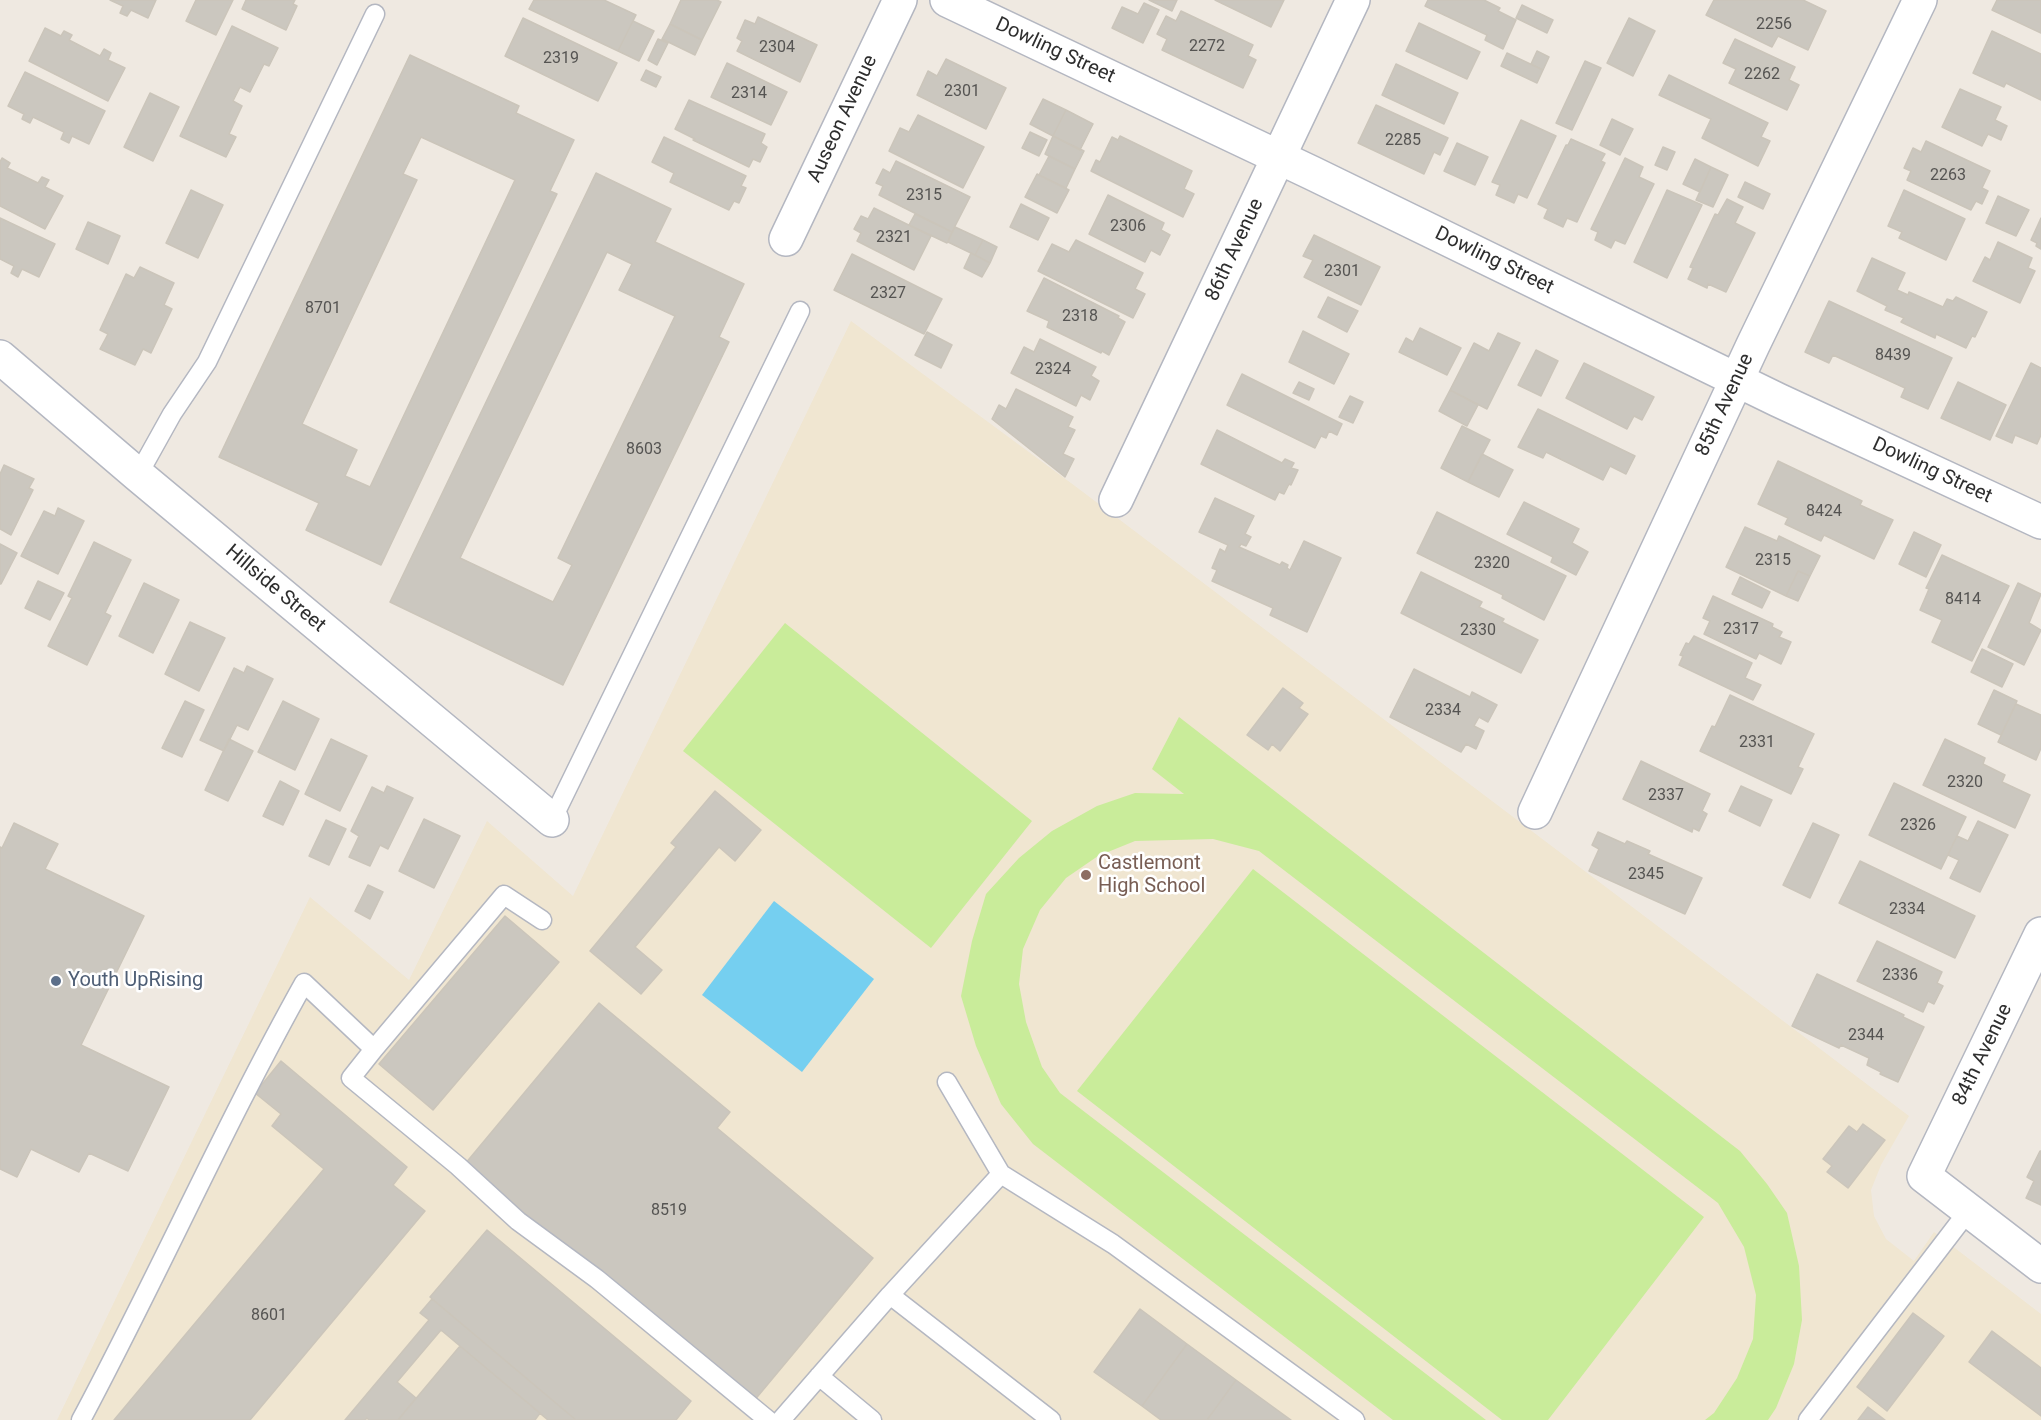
<!DOCTYPE html>
<style>
body{margin:0}
canvas{display:block;background:#efe9e1}
</style>
<canvas width="2041" height="1420"></canvas>
<script>
const context = document.querySelector('canvas').getContext('2d');
context.lineJoin = 'round';
function fill(path, color) {
  context.fillStyle = color;
  context.fill(path, 'evenodd');
}
function strokePath(path, color, width, dash) {
  context.strokeStyle = color;
  context.lineWidth = width;
  context.lineCap = dash ? 'butt' : 'round';
  context.setLineDash(dash || []);
  context.stroke(path);
}
function label(font, color, halo, rows, align = 'center') {
  context.font = font + ' Roboto,sans-serif';
  context.lineWidth = 5;
  context.setLineDash([]);
  context.textBaseline = 'middle';
  context.strokeStyle = halo;
  context.fillStyle = color;
  for (const [text, x, y, turn = 0] of rows) {
    context.save();
    context.translate(x, y);
    context.rotate((+turn || 0) * Math.PI / 180);
    context.textAlign = isNaN(turn) ? turn : align;
    if (halo) context.strokeText(text, 0, 0);
    context.fillText(text, 0, 0);
    context.restore();
  }
}
fill(new Path2D(`
 M851,321L1075,486L1909,1116L1881,1165L1871,1190L1874,1216L1886,1239L1914,1261L1934,1232L2041,1314V1420H57L310,897L409,980L487,821L573,896Z`), '#f0e6d1');
fill(new Path2D(`
 M785,623L1032,821L931,948L683,751Z
 M1179,717L1740,1151L1767,1184L1787,1213L1799,1266L1802,1320L1794,1364L1776,1408L1768,1420H1705L1714,1413L1737,1378L1753,1339L1756,1295L1744,1247L1718,1203L1259,851L1213,839L1135,841L1098,856L1066,878L1040,910L1023,949L1019,984L1026,1022L1042,1067L1060,1093L1486,1420H1393L1033,1144L1001,1104L976,1046L961,996L972,941L986,894L1019,858L1052,831L1097,806L1135,793L1184,794L1152,769Z
 M1253,869L1704,1217L1548,1420H1502L1077,1091Z`), '#c9ec9a');
fill(new Path2D(`
 M774,901L874,979L802,1072L702,995Z`), '#75cff0');
const building = new Path2D(`
 M110,0H156L148,18L131,10L127,16L120,13L123,6Z
 M196,0H233L216,35L186,21Z
 M246,0H295L293,4L297,6L286,30L242,9Z
 M534,0H604L636,15L618,51L529,9Z
 M681,0H717L721,2L702,40L670,24Z
 M1149,0H1177L1172,11Z
 M1215,0H1284L1271,27Z
 M1428,0H1484L1500,8L1498,11L1516,20L1503,49L1485,40L1487,35L1425,6Z
 M1714,0H1803L1826,11L1808,50L1778,36L1772,47L1706,15Z
 M1997,0H2041V33L1992,10Z
 M1144,3L1159,10L1143,43L1112,28L1122,7L1138,14Z
 M1522,5L1553,20L1547,33L1516,18Z
 M1181,11L1253,45L1248,56L1256,60L1243,88L1162,50L1167,39L1157,34L1166,16L1176,21Z
 M758,17L817,45L800,82L737,51L742,41L737,38L745,20L755,24Z
 M523,18L617,63L598,101L505,56Z
 M1629,18L1655,31L1633,76L1607,63Z
 M633,21L654,31L639,61L618,51Z
 M1419,23L1480,52L1467,79L1406,51Z
 M670,24L702,40L695,55L662,39Z
 M232,26L278,48L269,66L264,64L250,92L240,87L233,101L242,106L229,134L236,137L226,157L180,136Z
 M45,28L61,36L64,31L72,35L69,40L100,56L104,49L111,53L108,60L125,68L108,101L29,61Z
 M1992,31L2041,54V100L2006,83L2004,87L1973,73Z
 M658,39L668,43L657,65L648,60Z
 M1735,39L1795,67L1789,80L1799,85L1787,110L1729,83L1736,69L1723,63Z
 M1537,51L1549,57L1543,70L1531,64Z
 M1507,53L1543,70L1537,83L1501,66Z
 M410,55L519,106L516,113L574,140L550,191L557,194L381,565L306,530L319,503L219,457ZM421,137L515,180L370,487L345,476L357,450L302,424L417,180L403,174Z
 M946,59L1006,88L986,129L917,95L928,71L937,76Z
 M1585,61L1601,68L1572,130L1556,123Z
 M727,63L787,92L771,125L711,97Z
 M1396,64L1458,93L1444,124L1382,95Z
 M646,70L661,77L656,87L641,80Z
 M25,72L105,111L89,144L72,136L69,143L61,139L64,132L33,117L30,123L22,119L24,114L8,106Z
 M1669,75L1768,123L1761,137L1770,141L1758,166L1702,138L1711,119L1659,95Z
 M1960,89L2001,107L1995,120L2007,126L2001,140L1988,134L1982,146L1942,127Z
 M150,93L179,107L153,161L124,147Z
 M1043,99L1066,110L1053,136L1030,124Z
 M689,100L765,134L761,143L767,147L760,162L753,159L749,167L693,140L695,139L675,129Z
 M1376,105L1448,138L1440,155L1434,152L1424,174L1358,143Z
 M1066,110L1093,124L1080,150L1053,136Z
 M918,115L984,147L963,188L889,151L900,128L909,132Z
 M1612,119L1633,129L1620,155L1600,145Z
 M1521,120L1556,136L1527,198L1518,194L1514,203L1496,195L1500,185L1492,182Z
 M1030,132L1047,140L1039,156L1022,148Z
 M1053,136L1084,151L1075,169L1045,154Z
 M1120,136L1192,171L1184,189L1194,194L1183,217L1091,171L1096,160L1100,162L1112,137L1118,140Z
 M664,137L746,176L741,186L746,188L739,203L734,201L729,210L670,182L674,173L652,162Z
 M1571,139L1605,154L1601,161L1605,163L1577,222L1567,218L1563,227L1544,218L1548,209L1538,204L1566,145H1568Z
 M1926,141L1990,171L1982,188L1988,191L1982,204L1976,201L1971,210L1907,180L1911,171L1904,168L1913,148L1921,152Z
 M1457,143L1488,157L1475,185L1444,171Z
 M1663,147L1675,152L1667,170L1655,165Z
 M1049,156L1075,169L1066,188L1039,175Z
 M2,158L10,163L7,168L38,183L42,177L49,180L45,187L63,196L45,229L0,206V162Z
 M1625,158L1643,167L1639,177L1654,184L1625,244L1615,240L1611,248L1595,240L1598,232L1591,229Z
 M1695,159L1711,167L1700,192L1683,184Z
 M896,161L970,197L952,232L879,195L883,186L876,183L883,169L890,173Z
 M1711,167L1728,175L1713,207L1696,200Z
 M596,173L671,209L655,242L744,284L719,337L729,342L563,685L390,602ZM607,252L632,264L619,290L675,316L558,558L572,565L553,602L460,558Z
 M1037,174L1069,190L1057,213L1025,197Z
 M1745,182L1770,194L1763,209L1738,197Z
 M191,190L223,205L198,258L166,243Z
 M1667,190L1702,205L1667,278L1634,262Z
 M1904,190L1965,219L1946,260L1899,238L1902,232L1888,226Z
 M1108,195L1164,223L1161,230L1170,235L1160,255L1151,250L1145,262L1089,234Z
 M1998,196L2029,210L2016,236L1986,223Z
 M1727,199L1743,207L1735,223L1755,233L1726,292L1708,284L1707,288L1688,279L1693,268L1690,267L1715,214L1718,215Z
 M1021,204L1049,218L1038,240L1010,227Z
 M874,208L931,236L914,270L857,241L861,233L854,229L861,216L868,219Z
 M915,214L952,232L947,243L909,225Z
 M0,218L55,244L39,277L22,269L18,277L11,273L14,266L0,259Z
 M2041,218V249L2036,246L2037,243L2031,240Z
 M88,222L120,236L108,264L76,249Z
 M955,227L983,240L975,255L948,242Z
 M1314,235L1380,267L1361,305L1304,277L1313,260L1303,256Z
 M983,240L997,247L990,263L975,255Z
 M1076,240L1143,273L1135,289L1145,294L1133,318L1038,271L1052,244L1069,252Z
 M1998,242L2032,258L2028,268L2035,271L2020,303L1973,281L1985,257L1990,260Z
 M971,253L990,263L982,277L964,268Z
 M852,254L942,299L924,334L834,290Z
 M1872,258L1905,273L1897,290L1908,295L1909,292L1943,307L1947,299L1953,301L1956,297L1987,312L1975,337L1972,336L1966,348L1936,334L1935,338L1901,322L1904,318L1885,310L1887,306L1857,291Z
 M140,267L174,283L164,305L172,309L151,353L143,349L135,365L100,349L108,334L100,330L126,274L134,278Z
 M1044,278L1119,316L1118,318L1125,322L1109,355L1102,351L1101,353L1047,327L1049,321L1027,311Z
 M1328,297L1358,311L1347,332L1318,317Z
 M1829,301L1952,358L1928,409L1901,397L1905,388L1833,355L1829,363L1805,352Z
 M1420,328L1461,348L1447,375L1399,352L1406,338L1413,342Z
 M1303,331L1349,354L1334,384L1289,362Z
 M927,332L952,345L941,368L915,355Z
 M1498,333L1520,343L1487,409L1450,390L1474,343L1489,351Z
 M1040,339L1096,367L1091,376L1099,381L1090,400L1081,395L1076,406L1011,373L1024,347L1034,352Z
 M1536,350L1558,361L1541,396L1518,385Z
 M1584,363L1654,397L1642,420L1634,416L1627,429L1566,398Z
 M2031,363L2041,368V435L2037,444L2015,435L2012,443L1996,436Z
 M1242,374L1342,424L1337,435L1329,431L1326,438L1321,436L1315,448L1227,405Z
 M1299,382L1314,389L1309,400L1293,393Z
 M1958,382L2006,405L1990,440L1941,418Z
 M1016,389L1073,417L1068,427L1075,430L1063,454L1074,459L1065,477L992,419L999,405L1006,409Z
 M1450,390L1478,405L1467,426L1439,411Z
 M1350,396L1363,402L1353,423L1339,417Z
 M1538,409L1635,456L1626,474L1610,466L1603,480L1546,452L1543,458L1518,447Z
 M1462,426L1490,440L1468,482L1441,468Z
 M1217,430L1282,463L1285,459L1294,463L1291,468L1298,470L1291,485L1289,484L1284,494L1279,492L1275,500L1201,464Z
 M1482,454L1513,470L1499,497L1468,482Z
 M1778,461L1862,501L1860,505L1893,520L1874,559L1824,535L1821,541L1785,524L1788,518L1758,504Z
 M4,465L34,479L29,488L33,490L11,535L0,529V474Z
 M1215,498L1254,516L1245,534L1251,537L1246,546L1241,544L1239,547L1280,565L1282,562L1288,565L1287,568L1290,570L1304,541L1341,558L1307,632L1270,615L1273,608L1212,581L1217,570L1212,568L1220,549L1225,552L1228,545L1199,532Z
 M1524,502L1579,529L1572,543L1588,552L1576,575L1551,562L1553,557L1507,534Z
 M58,508L84,521L58,574L21,556L44,511L55,516Z
 M1437,512L1566,576L1544,620L1502,598L1503,595L1417,553Z
 M1745,527L1777,541L1779,536L1820,556L1810,576L1798,571L1786,596L1726,567Z
 M1914,532L1941,545L1926,577L1899,564Z
 M94,542L131,560L105,613L111,616L87,665L48,646L72,598L68,596Z
 M0,544L17,553L1,584H0Z
 M1942,555L2009,586L1972,661L1932,642L1942,620L1920,610L1929,589L1926,588Z
 M1798,571L1810,576L1798,601L1786,596Z
 M1421,572L1482,602L1479,607L1504,619L1502,622L1538,640L1521,673L1401,613Z
 M1740,577L1770,592L1762,608L1732,594Z
 M38,581L64,593L50,620L25,608Z
 M144,583L179,600L153,653L119,636Z
 M2018,583L2041,594L2029,623L2041,630L2024,665L1988,647Z
 M1713,596L1773,624L1772,627L1782,632L1779,637L1791,642L1781,664L1759,653L1756,659L1704,634L1710,621L1703,618Z
 M190,622L225,638L199,691L165,674Z
 M1694,636L1752,663L1745,678L1761,685L1753,700L1679,665L1683,656L1680,655L1686,643L1689,644Z
 M1982,649L2013,664L2002,687L1971,672Z
 M247,666L273,679L248,730L237,725L224,751L200,740L234,668L244,673Z
 M1414,669L1470,697L1472,692L1497,705L1488,722L1479,717L1474,726L1484,731L1476,749L1466,744L1461,752L1390,717Z
 M1283,688L1303,703L1299,708L1308,714L1280,751L1272,744L1268,750L1247,735Z
 M1994,690L2017,701L2001,735L1978,724Z
 M1730,695L1814,734L1798,767L1803,769L1791,794L1700,751L1712,726L1715,727Z
 M185,701L204,710L182,757L162,748Z
 M283,701L319,719L295,770L258,752Z
 M2016,704L2041,715V748L2036,760L1998,742Z
 M229,739L253,751L228,801L205,790Z
 M331,739L367,756L340,811L305,794Z
 M1945,739L1985,758L1983,764L2005,775L2002,782L2030,795L2015,828L1923,785Z
 M1641,761L1710,794L1702,811L1707,814L1699,831L1693,828L1692,832L1623,799Z
 M280,781L299,791L283,825L263,816Z
 M1894,783L1966,817L1941,869L1869,835Z
 M387,786L413,798L388,849L380,845L370,866L349,857L359,836L351,831L372,787L384,793Z
 M1741,786L1772,800L1760,826L1729,811Z
 M715,791L761,830L735,861L719,847L635,947L662,970L641,994L590,951L676,847L671,843Z
 M424,819L460,836L434,888L399,871Z
 M326,820L346,829L329,865L309,856Z
 M1978,821L2008,835L1980,892L1950,878L1959,860L1948,855L1957,836L1968,841Z
 M14,823L58,844L45,869L144,916L81,1045L169,1087L128,1171L89,1153L79,1172L31,1149L17,1177L0,1169V847L2,848Z
 M1813,823L1839,835L1810,898L1783,885Z
 M1598,832L1625,844L1627,841L1650,851L1648,854L1702,878L1685,914L1589,871L1599,849L1592,845Z
 M1860,861L1975,916L1955,958L1839,903Z
 M368,885L383,892L370,919L355,911Z
 M505,916L559,962L433,1110L379,1064Z
 M1877,941L1942,972L1937,983L1943,986L1934,1004L1928,1001L1923,1012L1857,981Z
 M1817,974L1904,1015L1903,1017L1924,1027L1898,1082L1880,1074L1881,1072L1867,1065L1869,1058L1841,1045L1839,1048L1792,1026Z
 M599,1003L730,1112L717,1128L873,1258L753,1402L465,1164Z
 M281,1061L407,1167L393,1185L425,1211L250,1420H114L324,1169L272,1126L281,1114L255,1093Z
 M1863,1124L1885,1140L1848,1188L1827,1172L1832,1166L1823,1159L1849,1126L1857,1132Z
 M2040,1151H2041V1205L2026,1198L2034,1181L2027,1177Z
 M487,1230L691,1401L676,1420H576L430,1297Z
 M432,1299L576,1420H548L441,1330L397,1382L416,1398L398,1420H369L367,1418L365,1420H345L429,1320L420,1313Z
 M1140,1309L1187,1344L1142,1406L1094,1372Z
 M1913,1313L1944,1336L1887,1411L1857,1387Z
 M1992,1331L2041,1368V1416L1969,1362Z
 M1187,1344L1236,1380L1207,1420H1161L1142,1406Z
 M460,1346L540,1413L535,1420H398Z
 M1236,1380L1291,1420H1207Z
 M1868,1407L1885,1420H1858Z`);
fill(building, '#cbc7bf');
strokePath(building, '#cbc5ba', 1.5);
const service = new Path2D(`
 M138,475L172,414L207,362L375,14
 M552,820L800,311
 M374,1049L504,895L542,920
 M947,1082L1001,1174L890,1295L1051,1420
 M1001,1174L1113,1244L1355,1420
 M819,1376L872,1420
 M81,1420C158,1276 224,1126 304,983L374,1049L351,1078L458,1166L518,1221L597,1279L768,1420
 M781,1420L890,1295
 M1808,1420L1969,1210`);
const minor = new Path2D(`
 M947,0L1312,173L1778,400L2041,522
 M786,239L900,0
 M0,357L138,475L552,820
 M1116,500L1353,0
 M1535,812L1753,345L1920,0
 M2041,934L1924,1176L2041,1266`);
strokePath(service, '#b4b7c1', 21);
strokePath(minor, '#b4b7c1', 36);
strokePath(service, '#fff', 18);
strokePath(minor, '#fff', 33);
for (const [x, y, r, color] of [
 [1086,875,6,"#8d6e63"],
 [56,981,6,"#5c6f8a"]
]) {
  const dot = new Path2D();
  dot.arc(x, y, r, 0, 2 * Math.PI);
  context.fillStyle = color;
  context.fill(dot);
  strokePath(dot, '#fff', 2);
}
label('16px', '#555452', null, [
 ["2256",1774,25],
 ["2272",1207,47],
 ["2304",777,48],
 ["2319",561,59],
 ["2262",1762,75],
 ["2301",962,92],
 ["2314",749,94],
 ["2285",1403,141],
 ["2263",1948,176],
 ["2315",924,196],
 ["2306",1128,227],
 ["2321",894,238],
 ["2301",1342,272],
 ["2327",888,294],
 ["8701",323,309],
 ["2318",1080,317],
 ["8439",1893,356],
 ["2324",1053,370],
 ["8603",644,450],
 ["8424",1824,512],
 ["2315",1773,561],
 ["2320",1492,564],
 ["8414",1963,600],
 ["2317",1741,630],
 ["2330",1478,631],
 ["2334",1443,711],
 ["2331",1757,743],
 ["2320",1965,783],
 ["2337",1666,796],
 ["2326",1918,826],
 ["2345",1646,875],
 ["2334",1907,910],
 ["2336",1900,976],
 ["2344",1866,1036],
 ["8519",669,1211],
 ["8601",269,1316]
]);
label('20px', '#2e2e2e', '#fff', [
 ["Dowling Street",1055,51,25],
 ["Auseon Avenue",843,119,-65],
 ["86th Avenue",1235,250,-65],
 ["Dowling Street",1494,261,26],
 ["85th Avenue",1725,405,-65],
 ["Dowling Street",1932,471,25],
 ["Hillside Street",275,589,40],
 ["84th Avenue",1983,1055,-64]
]);
label('20px', '#785e54', '#fff', [
 ["Castlemont",1098,864],
 ["High School",1098,887]
], 'left');
label('20px', '#4e5e75', '#fff', [
 ["Youth UpRising",68,981]
], 'left');
</script>
